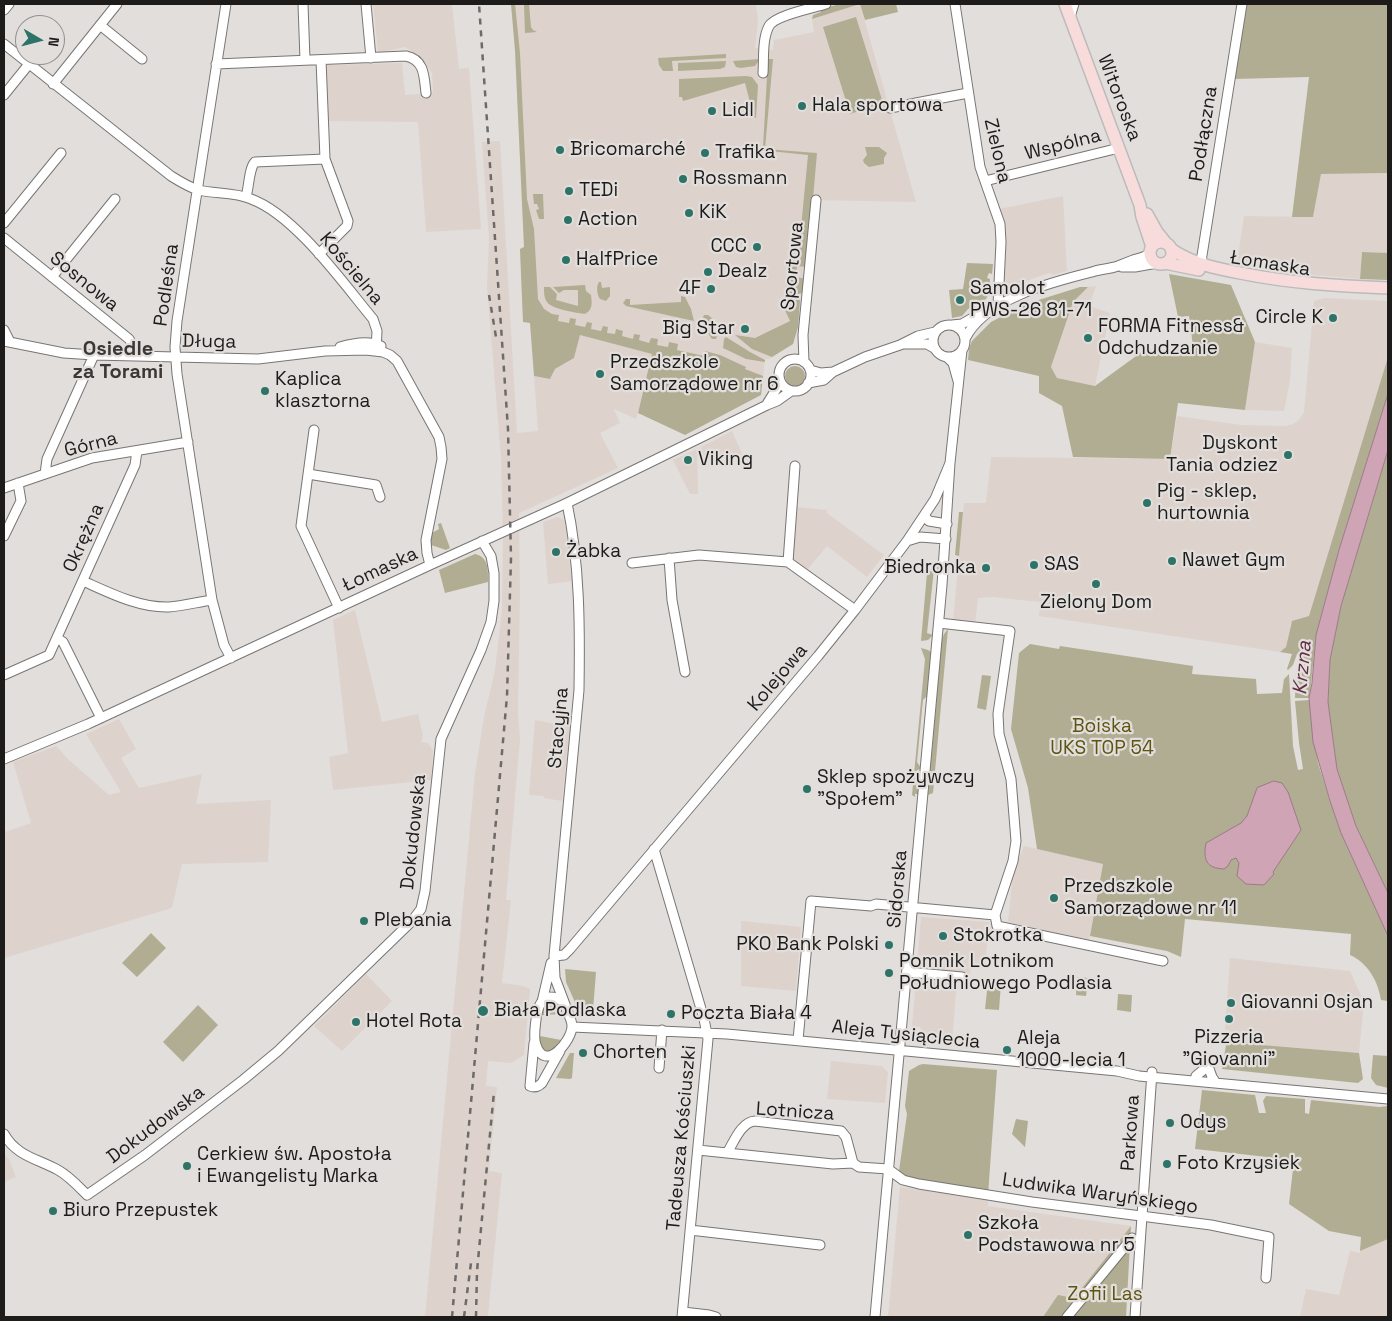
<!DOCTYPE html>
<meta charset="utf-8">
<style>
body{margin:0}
#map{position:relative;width:1392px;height:1321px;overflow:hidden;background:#e2dedc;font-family:"Space Grotesk",sans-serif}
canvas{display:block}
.frame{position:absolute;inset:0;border:5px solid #1d1c1b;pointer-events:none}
.north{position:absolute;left:15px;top:15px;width:50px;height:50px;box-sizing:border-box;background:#e2dedc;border:1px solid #93908f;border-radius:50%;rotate:98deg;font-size:14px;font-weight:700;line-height:20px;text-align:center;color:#1d1c1b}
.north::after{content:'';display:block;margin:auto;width:18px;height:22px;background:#2e7368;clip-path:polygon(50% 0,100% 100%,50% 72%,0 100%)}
</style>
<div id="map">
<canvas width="1392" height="1321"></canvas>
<div class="frame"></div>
<div class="north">N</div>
</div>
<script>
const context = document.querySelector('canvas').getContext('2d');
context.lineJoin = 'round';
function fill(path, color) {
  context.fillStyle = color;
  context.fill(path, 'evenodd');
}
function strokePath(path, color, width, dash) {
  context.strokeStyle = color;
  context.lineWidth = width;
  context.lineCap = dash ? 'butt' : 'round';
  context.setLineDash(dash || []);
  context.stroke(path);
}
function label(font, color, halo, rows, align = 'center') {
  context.font = font + ' "Space Grotesk",sans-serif';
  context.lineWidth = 4.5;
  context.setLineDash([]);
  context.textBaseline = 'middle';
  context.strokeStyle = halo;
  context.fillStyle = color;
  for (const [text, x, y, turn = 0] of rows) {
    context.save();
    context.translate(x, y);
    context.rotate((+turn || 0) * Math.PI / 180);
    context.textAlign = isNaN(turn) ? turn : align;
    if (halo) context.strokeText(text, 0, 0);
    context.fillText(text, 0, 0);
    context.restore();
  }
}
fill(new Path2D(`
 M373,4H452L459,69L469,68L481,229L426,232L418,122L327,121L325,65L402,63L405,95L433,93L432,73L421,58L405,47L378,53Z
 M511,4H756L758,21L755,48L773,50L774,40L814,32L812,19L860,4L916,202L813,200L805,292L801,293L798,327L793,344L769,359H765L761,395L715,362L550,322H523L520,249L524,247L515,50Z
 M500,141L517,433L538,431L534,376L550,379L555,369L574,358L580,335L653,354L636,419L614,409L620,423L600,433L618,468L519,513L520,594L518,712L520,740L506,900H511L502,983L523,986L530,989L524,1055L511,1063L488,1061L486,1086L497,1087L489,1171L502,1173L488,1316L491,1317H425L475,773L484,717L495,670L502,609L503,539L501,458L487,286L489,239L482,142Z
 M1388,173V253L1362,252L1360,279L1278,272L1237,263L1244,216L1313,217L1321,174Z
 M1063,196L1067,271L1053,275L1049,273L1006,288L1004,287L1006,233L999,209Z
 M1096,286L1089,306L1110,313L1095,386L1057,378L1051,367L1073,302L1088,287Z
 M1325,298L1388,301V357L1309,617L1291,623L1286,647L1280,652L1039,616L1040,602L992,597L978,598L975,624L953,621L964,503H986L991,457L1170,459L1177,416L1242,425L1285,426L1293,424L1299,420L1304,412L1314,301Z
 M1255,342L1292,348L1290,381L1284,411L1245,410Z
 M732,431L744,458L702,455L701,447Z
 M697,449L698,494H690L673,460Z
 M796,507L827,510V513L884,555L867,577L827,546L808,569L792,560Z
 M558,517L565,521L572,581L548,584L543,522Z
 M355,610L382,722L418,714L423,735L421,742L428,743L433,751L431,780L333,790L329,757L348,753L333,620Z
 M119,719L136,749L121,758L139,788L202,774L196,804L271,800L268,862L182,864L172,908L4,958V829L5,832L31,823L13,762L56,746L69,760L109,795L121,792L86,734Z
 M535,720L570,727L562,801L544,798V796L529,795Z
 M1024,846L1103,864L1089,940L1008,922L1013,874Z
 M921,917L989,922L985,966L972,965L970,974H966L965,981L957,980L952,1043L928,1040L920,1027H912Z
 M741,921L801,927L796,991L741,986Z
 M1230,958L1350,971L1364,1002L1359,1053L1237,1043L1226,1045L1228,1030H1225Z
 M366,974L392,1001L342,1051L314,1026Z
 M831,1061L882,1066L888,1072L885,1103L827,1099Z
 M4,1154L9,1159L16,1177L4,1182Z
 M900,1187L988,1200V1206L1131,1226L1074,1298L1043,1317H888Z
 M1388,1239V1317H1300L1306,1289L1339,1295L1350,1251L1360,1253V1251Z`), '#ded2cc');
fill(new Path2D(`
 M511,4H515L520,53L527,199L534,229L538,299L544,309L552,314L559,315L558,321L569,323L570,318L576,319L575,325L585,327L587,322L592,323L591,329L601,331L603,326L608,327L607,333L615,334L616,329L623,331L622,336L633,339L634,334L640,335L639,340L649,343L651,338L658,339L657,345L668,347L669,342L678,344L677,350L704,356L705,351L720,355L746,367L745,369L763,376L761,395L685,435L638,413L652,354L580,335L574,358L555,369L550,379L534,376L530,323L523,322L520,249L524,247L515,50Z
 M524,4H529L531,27L533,30L537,32L525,33Z
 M839,4H896L898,12L865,20L860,4L812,19L813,15L821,12L820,10Z
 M1246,4H1388V173L1321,174L1313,217H1292L1309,77L1234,79Z
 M856,17L883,103L850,114L823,27Z
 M726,54V58L672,61L673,71H663L659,65L658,58Z
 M760,59L755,66L741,68L736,67L733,61Z
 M768,59H773L765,149L817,153L807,267L797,266L796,277L806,279L805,292L795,295L786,294L789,260L791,259H798L808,155L770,151L766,150L763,147Z
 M726,61L725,67L720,69L678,71V63Z
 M746,76L752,77L758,85L756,118L754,117L753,106H751L745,83L683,101L682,97H679V79Z
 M865,147H879L887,153L884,158V164L869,167L864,163L863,160L867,155Z
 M533,194H543L544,219H539L536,210L539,209L537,204H534Z
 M1362,252L1388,253V280L1360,279Z
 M967,263L993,264L992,274L989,273L987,278L990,279L989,294L986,299L968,309L962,316L952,318L949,290L963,289Z
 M1169,274L1231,285L1255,342L1245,410L1178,403L1170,459L1073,457L1062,406L1039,393V376L968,360L969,349L972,341L991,322L1026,304L1080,287H1088L1073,302L1051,367L1057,378L1095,386L1143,351L1170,350L1193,346L1189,316L1178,317Z
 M599,282H601L602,288L610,287V296L606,301L600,299C597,295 596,286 599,282Z
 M585,285L586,291L591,295C592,303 593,310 585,314C577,313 551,309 547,302C544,298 544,292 544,287H550L557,294L556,300L578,306V290H564L559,293L553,287Z
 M681,296L685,297L691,309L694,321L626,306L623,303L626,299H630V305L681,302Z
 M794,300H800L798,327L793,344L772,357L752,349L735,335L755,338L790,321L784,308L785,301Z
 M704,315H708L713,319L711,321L715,332H718L716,339H712L705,329L702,320Z
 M726,337L750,352L765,360V362L746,359L723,348L724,339Z
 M1388,357V394L1339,550L1316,635L1310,693L1309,698H1295L1296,673L1301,654H1297L1293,665L1288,670L1287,669L1292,654L1280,652L1286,647L1292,621L1309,616Z
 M785 376a10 10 0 1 1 20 0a10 10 0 1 1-20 0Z
 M1388,450V893L1356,826L1337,769L1328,702L1330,660L1341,606Z
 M959,512H963L959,556L955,555Z
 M441,523L450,548L446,550L431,545L430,541L432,533L439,529L438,524Z
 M475,554C489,557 488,571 488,582L445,593L439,570Z
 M934,569L927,633L933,635L928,640L921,641L927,573Z
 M948,629L933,793L928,795L942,639L944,634Z
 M1030,644L1059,649L1060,646L1193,666L1192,674L1256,679L1257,694L1282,693L1284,679L1289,674L1293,746L1298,770L1303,769L1299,743L1295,701L1309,700L1318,763L1330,801L1341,833L1388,936V1001L1381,1000C1378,981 1368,963 1350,955L1351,934L1185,919L1181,957L1167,951L1090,936L1103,864L1037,849L1028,788L1011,729L1019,653Z
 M921,648L928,650L931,652L927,696L923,700L917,762L921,768L916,771L915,778L919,780L918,794H915V797L912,795L925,659Z
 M982,675L991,676L986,710L977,708Z
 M151,933L166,948L137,977L122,963Z
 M565,969L596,972L593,1010L578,1009L566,982Z
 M1077,977L1088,978L1086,996L1076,995Z
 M988,982L1001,984L999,1010L985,1009Z
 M1118,994L1132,995L1131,1012L1117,1010Z
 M548,1001L558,1003L563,1014L542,1015C542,1009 543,1005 548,1001Z
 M198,1005L218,1025L183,1062L163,1042Z
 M540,1036L561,1040L557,1048L549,1052L541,1048L539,1040Z
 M1237,1043L1359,1053L1363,1079L1358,1083L1222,1069L1226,1045Z
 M570,1053H574L572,1078L570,1079L556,1078Z
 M1373,1055L1388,1056V1088L1376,1085L1371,1078Z
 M923,1064L997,1070L988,1195C969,1192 910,1187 899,1171L907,1114L905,1106L909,1071L919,1065Z
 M1202,1090L1255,1095L1259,1113H1266L1263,1101L1266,1096L1305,1099V1113L1309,1114L1311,1100L1379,1107L1388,1106V1239L1360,1251L1361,1237L1329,1231L1289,1204L1294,1160L1195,1149Z
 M1016,1119L1028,1121L1025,1147L1012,1134Z
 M1131,1226L1126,1317H1043L1058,1295L1074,1298Z`), '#b1ad92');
const water = new Path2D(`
 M1388,394V450L1341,606L1330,660L1328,702L1337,769L1356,826L1388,893V936L1341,833L1330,801L1313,742L1309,698L1312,683L1316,635L1339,550Z
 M1274,781L1282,783L1288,792L1301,830L1273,872L1274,874L1264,885L1246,884L1237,876L1239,863L1236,858L1231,860L1228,866L1224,869C1206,868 1203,860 1206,843L1241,823L1247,816L1257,788Z`);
fill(water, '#cfa4b5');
strokePath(water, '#9a7b87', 1);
const minor = new Path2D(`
 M226,4L177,321L175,347L177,374L212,600L224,645L231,658
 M303,4L305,60
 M366,4L371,58
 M955,4L980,167L1000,224L1001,242L998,305
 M4,10L9,4
 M1070,17L1074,4
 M100,25L142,59
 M4,44L171,176C179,181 189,187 198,190C215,194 235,192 251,199C295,215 343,283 373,319L377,331L376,351
 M216,64L406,56C425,60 424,77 426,93
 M763,73C764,59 762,39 769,26C775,15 814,8 826,4
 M53,84L117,4
 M4,95L29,64
 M890,108L968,93
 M985,181L1119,148
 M246,197C249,187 249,168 255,162L325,159
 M4,223L61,153
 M4,238L129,339L132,344L133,356
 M319,254L347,226L348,221L325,159L321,60
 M1122,267H1135L1157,263
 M1200,268L1242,4
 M52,277L115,199
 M933 341a16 16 0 1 1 32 0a16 16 0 1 1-32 0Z
 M952,325L962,324L983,312
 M4,330L10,342
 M965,339C984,299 1052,282 1092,272C1100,269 1110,269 1118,266C1123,264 1128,262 1133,260C1139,258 1145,258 1150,253
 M4,341L64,353L94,355L258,359L325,351L366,350L383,352L390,355L397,361L439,437L441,447L442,459L426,540L427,553L430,565
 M903,344H927L934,348
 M340,347C353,343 369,340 381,346
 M947,357L953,363L958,381
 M779 375a16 16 0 1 1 32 0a16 16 0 1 1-32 0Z
 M804,362L803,335L816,200
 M810,370L821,373L833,372
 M808,383L824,380L833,372L865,357L900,345L918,336L935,332
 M767,404L780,383
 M314,430L301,526L339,608
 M45,474L47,459L94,355
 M308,474L376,485L380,497
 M4,488L92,458L188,442
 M924,516L929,521L947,524
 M4,536L21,501L18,483
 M907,541L920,537L946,539
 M669,558L672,600L685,672
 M788,562L795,466
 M632,563L699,555L788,562L855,610
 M83,581C110,593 139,608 169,607C183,606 198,602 212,600
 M939,623L1010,631L998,714L999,734L1011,779L1016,841L1013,861L995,915
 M57,638L63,642L101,718
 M4,675L49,655L135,465L137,451
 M4,759L88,724L430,565L567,503L767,405L777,401L791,391
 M654,849L704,1019L708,1039L682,1317
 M554,956L564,955L570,949L818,656L855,610L907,541L935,499L950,463L962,350
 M907,972L962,977
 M550,997C560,997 564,1002 567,1011C569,1015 572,1021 572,1026C572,1041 545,1073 536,1045C533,1038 536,1009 541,1003C543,999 546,998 550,997Z
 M542,1002L551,963
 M566,1007L555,978L554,956L579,690C580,628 580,564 567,503
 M572,1027L727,1034L1117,1071L1139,1076L1388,1099
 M798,1040L811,901L871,906L876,904L995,915L997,926L1163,961
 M534,1043L530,1086C535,1088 538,1087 542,1083L560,1051
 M659,1068L662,1030
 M1196,1076L1208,1066L1212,1077L1216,1083
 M4,1134C16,1156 38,1159 58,1170C69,1176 78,1186 87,1195L145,1155L243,1080L278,1051L412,921L421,909L425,891L441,739L481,650L491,622L494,601V573L491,556L482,541
 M698,1150L833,1164L853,1163L859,1167L888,1169
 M727,1153C734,1142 741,1122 755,1121L841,1131L846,1137L853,1163
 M888,1169L903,1180L919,1184L1032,1202L1211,1225L1269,1237L1266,1278
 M690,1230L820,1245
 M683,1312L709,1315L716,1317
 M875,1317L942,585L950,463
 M1067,1317L1132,1238
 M1135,1317L1152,1072`);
const major = new Path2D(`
 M1065,4L1140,205L1142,217L1152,247
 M1147,214L1157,232L1166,243
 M1150 253a11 11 0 1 1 22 0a11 11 0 1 1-22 0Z
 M1171,249C1194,264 1214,268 1240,273C1289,283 1338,286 1388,288
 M1165,263L1199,270`);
strokePath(minor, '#797573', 11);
strokePath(major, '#bbb', 14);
strokePath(minor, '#fff', 9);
strokePath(major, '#f8dcdb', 11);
strokePath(new Path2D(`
 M489,295L496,337
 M452,1317L507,696L511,558L508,429L479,4
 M464,1317L471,1263
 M476,1317L477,1271L494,1092`), '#6d6b69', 2.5, [6, 6]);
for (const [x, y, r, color] of [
 [802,106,5,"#2e7368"],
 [712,111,5,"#2e7368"],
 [560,150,5,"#2e7368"],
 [705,153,5,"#2e7368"],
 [683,179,5,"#2e7368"],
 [569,191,5,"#2e7368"],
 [689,213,5,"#2e7368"],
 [568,220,5,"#2e7368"],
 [757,247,5,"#2e7368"],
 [566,260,5,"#2e7368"],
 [708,272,5,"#2e7368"],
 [711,289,5,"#2e7368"],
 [960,300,5,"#2e7368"],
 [1333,318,5,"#2e7368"],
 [745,329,5,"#2e7368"],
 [1088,338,5,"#2e7368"],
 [600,374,5,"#2e7368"],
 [265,391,5,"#2e7368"],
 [1288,455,5,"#2e7368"],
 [688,460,5,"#2e7368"],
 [1147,503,5,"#2e7368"],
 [556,552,5,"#2e7368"],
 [1172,561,5,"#2e7368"],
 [1034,565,5,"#2e7368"],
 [986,568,5,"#2e7368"],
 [1096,584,5,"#2e7368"],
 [807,789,5,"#2e7368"],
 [1054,898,5,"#2e7368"],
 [364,921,5,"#2e7368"],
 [943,936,5,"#2e7368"],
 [889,945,5,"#2e7368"],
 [889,973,5,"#2e7368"],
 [1231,1003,5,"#2e7368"],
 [483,1011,6,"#2e7368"],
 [671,1014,5,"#2e7368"],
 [1229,1019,5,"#2e7368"],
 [356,1022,5,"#2e7368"],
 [1007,1050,5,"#2e7368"],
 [583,1053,5,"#2e7368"],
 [1170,1123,5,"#2e7368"],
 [1167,1164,5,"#2e7368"],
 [187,1166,5,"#2e7368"],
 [53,1211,5,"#2e7368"],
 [968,1235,5,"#2e7368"]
]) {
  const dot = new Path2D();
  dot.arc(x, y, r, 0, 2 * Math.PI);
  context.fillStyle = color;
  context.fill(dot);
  strokePath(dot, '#e2dedc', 2);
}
label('19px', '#1d1c1b', '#e2dedc', [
 ["Witoroska",1119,98,69],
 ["Podłączna",1204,134,-81],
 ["Wspólna",1063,145,-14],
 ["Zielona",997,151,77],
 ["Łomaska",1270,264,9],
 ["Sportowa",793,266,-84],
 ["Kościelna",351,269,50],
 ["Sosnowa",84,282,39],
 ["Podleśna",167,285,-82],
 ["Długa",209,342,1],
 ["Górna",91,445,-14],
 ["Okrężna",84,538,-66],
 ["Łomaska",380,570,-25],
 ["Kolejowa",778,678,-50],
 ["Stacyjna",559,728,-85],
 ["Dokudowska",414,832,-84],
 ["Sidorska",898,889,-85],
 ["Aleja Tysiąclecia",906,1035,6],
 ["Lotnicza",795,1112,4],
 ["Dokudowska",156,1125,-37],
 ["Parkowa",1131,1133,-86],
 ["Tadeusza Kościuszki",682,1138,-85],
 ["Ludwika Waryńskiego",1100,1194,8]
]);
label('19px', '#1d1c1b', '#e2dedc', [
 ["Hala sportowa",812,106],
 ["Lidl",722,111],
 ["Bricomarché",570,150],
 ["Trafika",715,153],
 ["Rossmann",693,179],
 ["TEDi",579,191],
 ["KiK",699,213],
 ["Action",578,220],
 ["CCC",747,247,"right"],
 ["HalfPrice",576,260],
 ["Dealz",718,272],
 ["4F",701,289,"right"],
 ["Samolot",970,289],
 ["PWS-26 81-71",970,311],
 ["Circle K",1323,318,"right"],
 ["FORMA Fitness&",1098,327],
 ["Odchudzanie",1098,349],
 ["Big Star",735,329,"right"],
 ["Przedszkole",610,363],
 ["Samorządowe nr 6",610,385],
 ["Kaplica",275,380],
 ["klasztorna",275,402],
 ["Dyskont",1278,444,"right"],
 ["Tania odziez",1278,466,"right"],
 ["Viking",698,460],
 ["Pig - sklep,",1157,492],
 ["hurtownia",1157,514],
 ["Żabka",566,552],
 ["Nawet Gym",1182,561],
 ["SAS",1044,565],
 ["Biedronka",976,568,"right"],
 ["Zielony Dom",1096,603,"center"],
 ["Sklep spożywczy",817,778],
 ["\"Społem\"",817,800],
 ["Przedszkole",1064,887],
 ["Samorządowe nr 11",1064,909],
 ["Plebania",374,921],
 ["Stokrotka",953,936],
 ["PKO Bank Polski",879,945,"right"],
 ["Pomnik Lotnikom",899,962],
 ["Południowego Podlasia",899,984],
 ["Giovanni Osjan",1241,1003],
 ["Biała Podlaska",494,1011],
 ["Poczta Biała 4",681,1014],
 ["Hotel Rota",366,1022],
 ["Pizzeria",1229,1038,"center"],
 ["\"Giovanni\"",1229,1060,"center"],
 ["Aleja",1017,1039],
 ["1000-lecia 1",1017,1061],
 ["Chorten",593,1053],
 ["Odys",1180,1123],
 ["Cerkiew św. Apostoła",197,1155],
 ["i Ewangelisty Marka",197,1177],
 ["Foto Krzysiek",1177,1164],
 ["Biuro Przepustek",63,1211],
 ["Szkoła",978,1224],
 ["Podstawowa nr 5",978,1246]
], 'left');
label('19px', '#5e5410', '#e2dedc', [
 ["Boiska",1102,727],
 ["UKS TOP 54",1102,749],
 ["Zofii Las",1105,1295]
]);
label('bold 20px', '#3b3836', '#e2dedc', [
 ["Osiedle",118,350],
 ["za Torami",118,373]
]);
label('italic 20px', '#652f47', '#e2dedc', [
 ["Krzna",1303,668,-85]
]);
</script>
